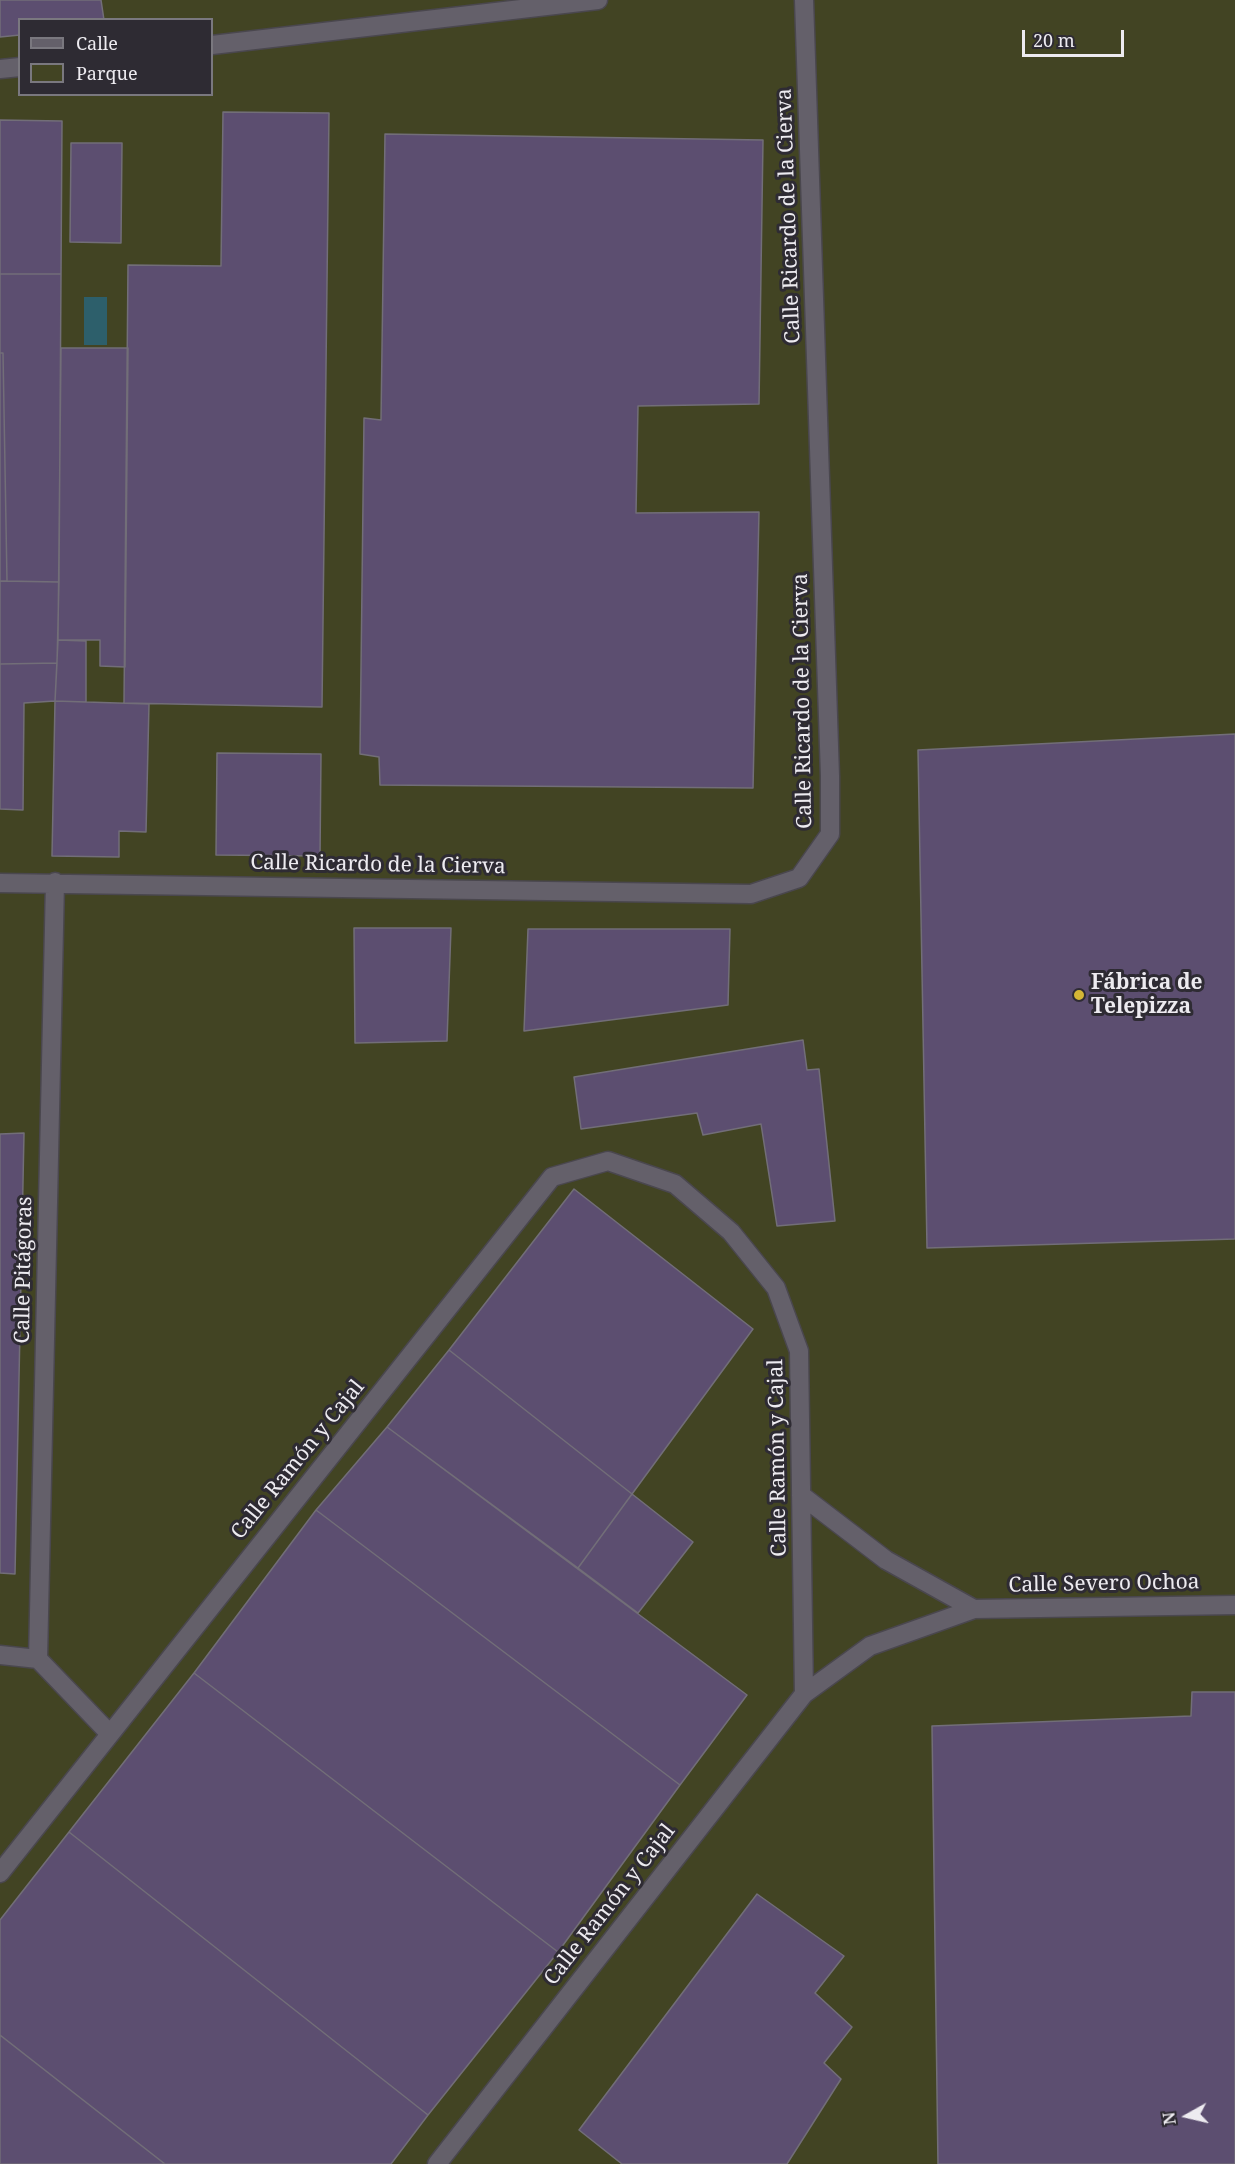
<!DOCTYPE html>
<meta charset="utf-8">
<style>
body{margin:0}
#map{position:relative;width:1235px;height:2164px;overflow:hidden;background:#2e2b33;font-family:"Noto Serif",serif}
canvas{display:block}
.legend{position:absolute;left:18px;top:18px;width:195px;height:78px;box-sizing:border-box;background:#2e2b33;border:2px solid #7a787f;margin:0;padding:8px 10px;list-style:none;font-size:18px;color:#edebf0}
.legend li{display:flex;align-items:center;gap:12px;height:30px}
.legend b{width:30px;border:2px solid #7a787f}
.north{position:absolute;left:1157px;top:2086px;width:60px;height:60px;-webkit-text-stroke:4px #2e2b33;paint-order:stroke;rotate:262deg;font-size:16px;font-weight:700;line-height:24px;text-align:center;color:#edebf0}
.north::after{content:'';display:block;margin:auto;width:21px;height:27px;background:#edebf0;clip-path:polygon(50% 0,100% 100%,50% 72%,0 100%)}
.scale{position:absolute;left:1022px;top:30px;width:102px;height:27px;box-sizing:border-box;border:3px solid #edebf0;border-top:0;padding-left:8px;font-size:18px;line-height:21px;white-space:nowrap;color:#edebf0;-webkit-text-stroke:4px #2e2b33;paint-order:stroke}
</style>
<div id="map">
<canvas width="1235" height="2164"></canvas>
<ul class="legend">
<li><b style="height:8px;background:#64606a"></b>Calle</li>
<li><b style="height:16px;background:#424423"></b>Parque</li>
</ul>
<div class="north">N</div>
<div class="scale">20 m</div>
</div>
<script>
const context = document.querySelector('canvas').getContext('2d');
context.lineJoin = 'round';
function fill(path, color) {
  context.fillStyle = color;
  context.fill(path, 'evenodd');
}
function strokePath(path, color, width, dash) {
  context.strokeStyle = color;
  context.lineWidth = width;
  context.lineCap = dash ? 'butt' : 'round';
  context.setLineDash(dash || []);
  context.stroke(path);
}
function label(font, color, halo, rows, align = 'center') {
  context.font = font + ' "Noto Serif",serif';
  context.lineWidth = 6;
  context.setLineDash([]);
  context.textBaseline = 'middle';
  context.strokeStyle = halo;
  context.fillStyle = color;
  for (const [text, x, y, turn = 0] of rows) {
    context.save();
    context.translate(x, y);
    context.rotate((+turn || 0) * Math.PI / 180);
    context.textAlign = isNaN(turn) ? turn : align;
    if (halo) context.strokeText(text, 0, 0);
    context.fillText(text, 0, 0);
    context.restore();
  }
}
fill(new Path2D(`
 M0,0H1235V2164H0ZM20,20H212V94H20Z`), '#424423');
fill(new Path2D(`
 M84,297H107V345H84Z`), '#2d5f6b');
const building = new Path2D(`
 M0,0H101L104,20H20V35L0,37Z
 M223,112L329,113L322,707L124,703L128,265L221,266Z
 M0,120L62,121L61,274H0Z
 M385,134L763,140L759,404L638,406L636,513L759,512L753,788L380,785L379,757L360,754L364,418L381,420Z
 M71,143H122L121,243L70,242Z
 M0,274H61L59,582L7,581L3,353H0Z
 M61,348H128L125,667L100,666V640H58Z
 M0,353H3L7,581H0Z
 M0,581L59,582L57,663L0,664Z
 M58,640L86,641V702L55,701Z
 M57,663L55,701L24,703L23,810L0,809V664Z
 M55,701L149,704L146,832L119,831V857L52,856Z
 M1235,734V1239L927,1248L918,750Z
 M217,753L321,754L320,856L216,855Z
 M354,928H451L447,1041L355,1043Z
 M528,929H730L728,1005L524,1031Z
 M803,1040L807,1070L819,1069L835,1221L777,1226L761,1124L703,1135L697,1113L581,1129L574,1077Z
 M24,1133L15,1574L0,1573V1134Z
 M574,1189L753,1329L632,1494L449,1350Z
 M449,1350L632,1494L578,1568L387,1427Z
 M387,1427L747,1695L680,1785L316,1510Z
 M632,1494L693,1542L638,1613L578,1568Z
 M316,1510L680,1785L558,1952L194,1673Z
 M194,1673L558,1952L428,2115L69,1832Z
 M1192,1692H1235V2164H938L932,1726L1191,1716Z
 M69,1832L428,2115L391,2164H165L0,2035V1920Z
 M757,1894L844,1956L815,1993L852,2027L824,2063L841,2079L787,2164H622L579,2130Z
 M0,2035L165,2164H0Z`);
fill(building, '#5c4e70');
strokePath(building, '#726e78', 1.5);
const street = new Path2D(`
 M212,45L598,0
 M0,69L20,67
 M0,883L751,894L799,878L830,834V776L804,0
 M801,1495L886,1560L974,1609
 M0,1655L38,1659L110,1734
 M38,1659L55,882
 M804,1694L870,1646L974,1609L1235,1605
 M0,1873L552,1177L608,1161L675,1184L731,1232L776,1288L799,1351L804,1694L437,2164`);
strokePath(street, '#4a474e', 21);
strokePath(street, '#64606a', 18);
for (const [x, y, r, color] of [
 [1079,995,6,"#d4b635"]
]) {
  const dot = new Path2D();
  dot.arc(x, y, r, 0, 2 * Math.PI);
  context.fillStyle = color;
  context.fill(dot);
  strokePath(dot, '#2e2b33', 2);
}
label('21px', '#edebf0', '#2e2b33', [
 ["Calle Ricardo de la Cierva",789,216,-92],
 ["Calle Ricardo de la Cierva",803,701,-91],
 ["Calle Ricardo de la Cierva",378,865,1],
 ["Calle Pitágoras",24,1270,-89],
 ["Calle Ramón y Cajal",778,1458,-91],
 ["Calle Ramón y Cajal",298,1460,-51],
 ["Calle Severo Ochoa",1104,1584,-1],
 ["Calle Ramón y Cajal",610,1905,-52]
]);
label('bold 21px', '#edebf0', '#2e2b33', [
 ["Fábrica de",1091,983],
 ["Telepizza",1091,1007]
], 'left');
</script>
